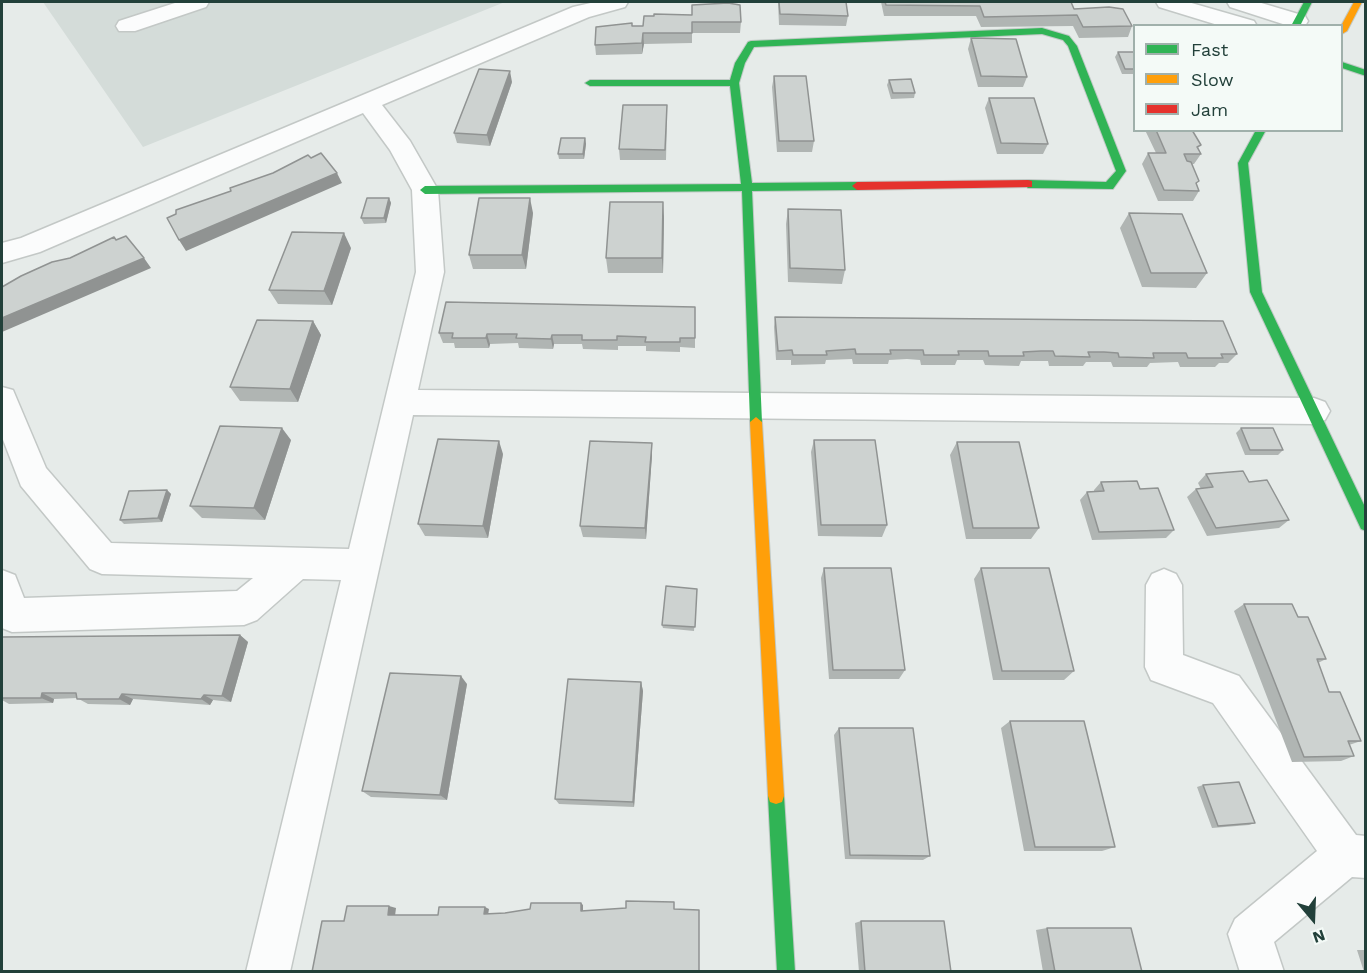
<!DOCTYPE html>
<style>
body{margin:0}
#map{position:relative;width:1367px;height:973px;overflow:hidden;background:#e6ebe9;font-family:"Work Sans",sans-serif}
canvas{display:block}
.frame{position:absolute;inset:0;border:3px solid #22403a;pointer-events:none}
.legend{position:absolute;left:1133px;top:24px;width:210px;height:108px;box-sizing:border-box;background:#f4faf7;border:2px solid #a0b0ab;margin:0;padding:8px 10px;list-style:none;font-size:18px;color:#22403a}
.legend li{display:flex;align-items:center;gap:12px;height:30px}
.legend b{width:30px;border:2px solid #a0b0ab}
.north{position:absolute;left:1283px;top:889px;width:60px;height:60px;-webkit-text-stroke:4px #f4faf7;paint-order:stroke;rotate:161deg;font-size:16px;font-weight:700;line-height:24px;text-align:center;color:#22403a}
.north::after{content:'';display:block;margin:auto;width:21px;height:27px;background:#22403a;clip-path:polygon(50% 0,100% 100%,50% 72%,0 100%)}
</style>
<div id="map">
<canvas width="1367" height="973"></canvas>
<div class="frame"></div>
<ul class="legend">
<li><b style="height:8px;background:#30b455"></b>Fast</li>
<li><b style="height:8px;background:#ff9f0a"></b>Slow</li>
<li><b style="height:8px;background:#e5322d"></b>Jam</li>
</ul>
<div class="north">N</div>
</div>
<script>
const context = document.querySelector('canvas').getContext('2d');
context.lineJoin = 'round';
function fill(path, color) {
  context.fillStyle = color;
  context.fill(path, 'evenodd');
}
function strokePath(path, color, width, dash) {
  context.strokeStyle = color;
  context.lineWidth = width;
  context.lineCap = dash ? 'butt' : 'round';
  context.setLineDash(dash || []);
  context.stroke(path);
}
fill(new Path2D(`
 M43,2H505L143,147Z`), '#d4dcd9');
const street = new Path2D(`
 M178,2H209L206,7L135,31H119L116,26L119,21Z
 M595,2H628L625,7L589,17L382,105L410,141L438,190L444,272L418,390L1314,398L1325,402L1330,411L1325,420L1314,424L413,415L290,972H246L341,580L303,579L257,620L244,625L12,632L2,628V570L15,575L24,598L237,591L253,578L102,574L90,569L21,486L2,437V387L13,390L46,468L111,543L349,549L416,272L412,190L390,150L363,113L40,252L2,263V243L21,238L573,7Z
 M1156,2H1188L1254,21L1257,26H1221L1159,7Z
 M1227,2H1258L1305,16L1308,21L1305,26H1289L1230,7Z
 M1164,569L1176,574L1182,585L1183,655L1239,676L1356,835L1366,836V878L1352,877L1274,942L1284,972H1240L1228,934L1235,919L1317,851L1213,703L1151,680L1145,667L1146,585L1152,574Z`);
const fast = new Path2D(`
 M1304,2H1312L1300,26H1291Z
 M1042,28L1069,36L1077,46L1126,171L1113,189L1028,188L1023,184L1028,180L1106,182L1116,171L1068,46L1063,40L1042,34L754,47L745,63L739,83L752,183L857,182L862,186L857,190L752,191L762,422L756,427L750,422L742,191L425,194L420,190L425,186L741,184L730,86H590L585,83L590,80H730L735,63L748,42L751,41Z
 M1342,62L1366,70V76L1342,68Z
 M1256,130H1266L1248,163L1262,292L1366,509V531L1361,529L1250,292L1238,163Z
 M776,788L782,790L784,796L795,972H777L768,796L770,790Z`);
const slow = new Path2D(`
 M1354,2H1362L1347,31L1342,34L1341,26Z
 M756,417L762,422L784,796L782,802L776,804L770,802L768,796L750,422Z`);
const jam = new Path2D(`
 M1028,180L1032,181V187L857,190L852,186L857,182Z`);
strokePath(street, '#c3c8c6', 3);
strokePath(fast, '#c1c9c6', 2);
strokePath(slow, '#c1c9c6', 2);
strokePath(jam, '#c1c9c6', 2);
fill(street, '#fbfcfc');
fill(fast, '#30b455');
fill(slow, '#ff9f0a');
fill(jam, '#e5322d');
fill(new Path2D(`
 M778,2H846L848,16L846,26L779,25Z
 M881,2H1071L1074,9L1132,26L1128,37L1079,38L1073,26L981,27L976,16H884Z
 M644,16L741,22L740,33H692V43L644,44L642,54L596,55L595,45L632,26H643Z
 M971,38L1027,77L1023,87H978L968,49Z
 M1118,52H1134V74H1122L1115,57Z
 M774,76L814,141L812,152H777L772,87Z
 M889,80L915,93L914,98L891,99L887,85Z
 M512,82L490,146L457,143L454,133Z
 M989,98L1048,144L1043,154H997L985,108Z
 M667,116L666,160H620L619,149Z
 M1145,130H1192L1201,154L1194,164H1192L1197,185L1199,191L1193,201H1158L1142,164L1148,153H1156Z
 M585,138L586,144L584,159H559L558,154Z
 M389,198L391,203L386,223L364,224L361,218Z
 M788,209L845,270L842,284L788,282L786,224Z
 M533,213L526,269H473L469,255Z
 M1129,213L1207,273L1196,288L1142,287L1120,228Z
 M664,217L663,273H608L606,258Z
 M351,248L332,305L278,304L269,290Z
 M695,307V348L680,347V352L646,351V346H618V350L583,349L582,344H554L553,349L519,348L518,343L490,344L489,348H455L454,343H443L439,333Z
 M775,317L1237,354L1228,363H1219L1215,367H1180L1178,362L1150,363L1147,367H1113L1111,362H1086L1083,366H1049L1048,361H1021L1019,366L985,365L983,360H957L955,365H921L920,360L907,359L889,360L888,364H853L852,359L826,360L825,364L791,365V360H776L774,327Z
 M313,321L321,335L298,402L240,401L230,387Z
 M1241,428L1283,450L1278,455H1245L1236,433Z
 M291,440L265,520L202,518L190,506Z
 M814,440L887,525L882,537L818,536L811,452Z
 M957,442L1039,528L1031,539H966L950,455Z
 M652,443V455L646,539L583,537L580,526Z
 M503,454L488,538L425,536L418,524Z
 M1206,474L1249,482L1289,520L1279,528L1207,536L1187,497L1196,489H1201L1198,483Z
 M1101,482L1140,489L1174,530L1166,538L1092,540L1080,500L1087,492L1094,491V490Z
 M167,490L171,494L162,522L124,524L120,520Z
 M824,568L905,670L899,679H829L821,578Z
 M981,568L1074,671L1064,680H993L974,579Z
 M697,589L694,631L663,628L662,625Z
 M1244,604L1298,617L1326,659L1318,663L1329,692L1361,741L1349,745L1354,756L1341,761L1292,762L1234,611Z
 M240,635L248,642L231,702L213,700L210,705L133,699L130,705L88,704L77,698L54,699L53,703L9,704L2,700V698Z
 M641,682L643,691L634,807L559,804L555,799Z
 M467,684L447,800L371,797L362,791Z
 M1010,721L1115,847L1102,851H1024L1001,728Z
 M839,728L930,856L923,860L845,859L834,735Z
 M1203,785L1255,823L1249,825L1212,828L1197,787Z
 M861,921L951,972H859L855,923Z
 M1047,928L1142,972H1043L1036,930Z
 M1357,950H1365V972H1364Z`), '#b0b5b3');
fill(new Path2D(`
 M643,33L644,44L642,54V43Z
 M510,71L512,82L490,146L487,135Z
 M585,138L586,144L584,159L583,154Z
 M337,173L342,183L186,251L179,240Z
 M389,198L391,203L386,223L384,218Z
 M530,198L533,213L526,269L522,255Z
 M663,202L664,217L663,273L662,258Z
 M344,233L351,248L332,305L324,291Z
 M144,258L151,268L2,332V318Z
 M313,321L321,335L298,402L290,389Z
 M487,334L490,344L489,348L486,338Z
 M552,335L554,344L553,349L551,339Z
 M282,428L291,440L265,520L254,508Z
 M499,441L503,454L488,538L483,526Z
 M652,443V455L646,539L645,528Z
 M167,490L171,494L162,522L158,518Z
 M240,635L248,642L231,702L222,696Z
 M461,676L467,684L447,800L440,795Z
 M641,682L643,691L634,807L633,802Z
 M42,693L54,699L53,703L41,698Z
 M122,694L133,699L130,705L119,699Z
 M204,695L213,700L210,705L201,699Z
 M581,903L583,905V913L581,911Z
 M389,906L396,908L395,916L388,915Z
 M485,907L489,909L488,915L484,914Z`), '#909392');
const building = new Path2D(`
 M779,2H846L848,16L780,14Z
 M885,2H1071L1074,9L1109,7L1123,9L1132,26L1083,27L1077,15L984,17L980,6L886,5Z
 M728,3L740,5L741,22H692V33H643L642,43L595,45L596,27L632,23V26H643L644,16H654V14L692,15V5Z
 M971,38L1016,39L1027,77L981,76Z
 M1118,52H1134V69H1125Z
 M479,69L510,71L487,135L454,133Z
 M774,76H806L814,141H779Z
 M911,79L915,93H893L889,80Z
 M989,98H1034L1048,144L1001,143Z
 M623,105H667L665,150L619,149Z
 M1156,130H1192L1201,145L1197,147L1201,154H1184L1187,161L1191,162L1199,181L1196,183L1199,191L1164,190L1148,153H1166Z
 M561,138H585L583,154H558Z
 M321,153L337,173L179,240L167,218L176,214V210L231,191L230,188L273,173L308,155L311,158Z
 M367,198H389L384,218H361Z
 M479,198H530L522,255H469Z
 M610,202H663L662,258H606Z
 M788,209L841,210L845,270L790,268Z
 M1129,213L1182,214L1207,273H1151Z
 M292,232L344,233L324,291L269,290Z
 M126,236L144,258L2,318V287L21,276L52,262L70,258L114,237L116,240Z
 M446,302L695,307V338H680V342H645L646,337L617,336V340H582V335H552L551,339L516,338L517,334H487L486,338H452L453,333H439Z
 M775,317L1223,321L1237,354H1221L1223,358H1188L1186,353H1153L1154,358L1119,357L1118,353L1104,352H1088L1090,357L1055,356L1053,351H1041L1023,352L1024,356H989L988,351H958L959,355H924L923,350H890L891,354H856L855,349L826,351L827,355H793L792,350L778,351Z
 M257,320L313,321L290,389L230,387Z
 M220,426L282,428L254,508L190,506Z
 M1241,428H1273L1283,450H1250Z
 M438,439L499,441L483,526L418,524Z
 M814,440H875L887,525H821Z
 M590,441L652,443L645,528L580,526Z
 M957,442H1019L1039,528H973Z
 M1243,471L1249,482L1267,480L1289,520L1216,528L1196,489L1213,487L1206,474Z
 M1137,481L1140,489L1158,488L1174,530L1099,532L1087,492L1104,491L1101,482Z
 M167,490L158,518L120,520L129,491Z
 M824,568H891L905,670H833Z
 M981,568H1049L1074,671H1002Z
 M666,586L697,589L695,627L662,625Z
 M1244,604H1292L1298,617H1308L1326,659H1317L1329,692H1340L1361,741H1348L1354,756L1304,757Z
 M240,635L222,696L204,695L201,699L122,694L119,699H77L76,693H42L41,698H2V637Z
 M390,673L461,676L440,795L362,791Z
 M568,679L641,682L633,802L555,799Z
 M1010,721H1084L1115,847H1035Z
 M839,728H913L930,856L850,855Z
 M1239,782L1255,823L1218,826L1203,785Z
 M626,901L674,902V909L699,910V972H312L322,921H344L347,906H389L388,915H438L439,907H485L484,914L505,913L530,909L531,903H581V911L626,908Z
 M861,921H944L951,972H865Z
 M1047,928H1131L1142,972H1055Z`);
fill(building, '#cdd2d0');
strokePath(building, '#909392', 1.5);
</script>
